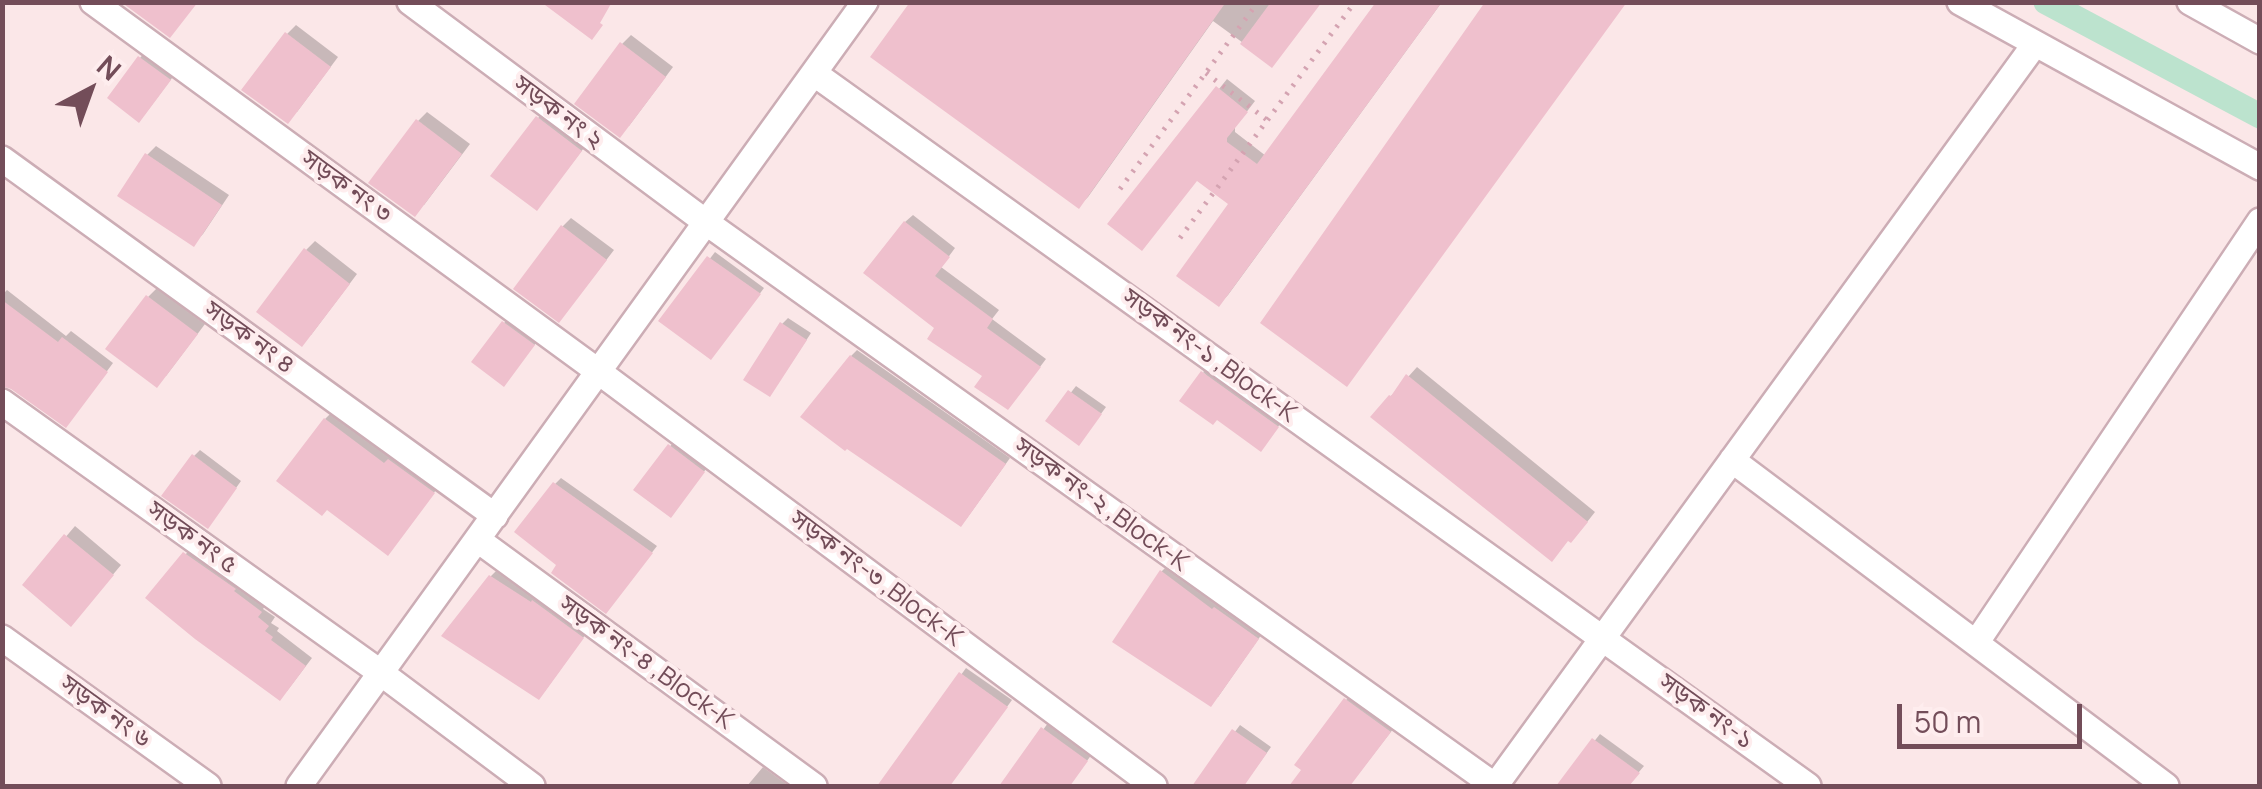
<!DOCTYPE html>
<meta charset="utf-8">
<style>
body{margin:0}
#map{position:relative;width:2262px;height:789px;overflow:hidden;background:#fbe7e8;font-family:Manrope,sans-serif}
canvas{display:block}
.frame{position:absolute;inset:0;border:5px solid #734d59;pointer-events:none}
.north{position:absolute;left:40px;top:40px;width:100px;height:100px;-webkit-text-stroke:8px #feedee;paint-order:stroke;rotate:41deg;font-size:28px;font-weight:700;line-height:40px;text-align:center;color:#734d59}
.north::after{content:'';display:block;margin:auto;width:35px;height:45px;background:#734d59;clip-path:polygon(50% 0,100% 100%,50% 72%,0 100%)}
.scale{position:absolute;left:1897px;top:704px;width:185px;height:45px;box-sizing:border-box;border:5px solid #734d59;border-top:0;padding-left:12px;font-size:30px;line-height:35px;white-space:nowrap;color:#734d59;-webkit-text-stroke:8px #feedee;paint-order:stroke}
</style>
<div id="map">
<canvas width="2262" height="789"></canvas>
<div class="frame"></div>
<div class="north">N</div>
<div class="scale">50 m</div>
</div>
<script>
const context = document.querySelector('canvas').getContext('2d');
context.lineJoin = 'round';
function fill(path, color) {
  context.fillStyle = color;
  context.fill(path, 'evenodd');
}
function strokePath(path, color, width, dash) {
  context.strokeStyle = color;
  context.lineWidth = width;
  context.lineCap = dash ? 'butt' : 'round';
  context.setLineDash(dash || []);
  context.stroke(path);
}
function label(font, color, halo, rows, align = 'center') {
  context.font = font + ' Manrope,"Noto Sans Bengali",sans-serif';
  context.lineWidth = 8;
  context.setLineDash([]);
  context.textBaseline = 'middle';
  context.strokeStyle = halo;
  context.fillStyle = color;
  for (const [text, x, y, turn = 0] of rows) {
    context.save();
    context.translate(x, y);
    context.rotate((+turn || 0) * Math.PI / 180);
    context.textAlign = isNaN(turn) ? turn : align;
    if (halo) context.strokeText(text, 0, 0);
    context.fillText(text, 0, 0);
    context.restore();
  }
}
fill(new Path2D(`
 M913,2H1321L1272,64L1213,21L1088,197L1079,206Z
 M1379,2H1442L1228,295L1219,304L1231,204L1198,178L1111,223L1227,79L1255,101L1235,127V132L1266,156Z
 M296,25L338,57L297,112L287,34Z
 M631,35L673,67L629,126L622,44Z
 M145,52L175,74L145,114L140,58Z
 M547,109L590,140L545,199L538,118Z
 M427,112L470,144L424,205L418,121Z
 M156,146L229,195L203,234L194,243L147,155Z
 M913,215L955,248L941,267L999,310L992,319L1046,359L1015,400L985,376L938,327L905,222Z
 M571,218L614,250L568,310L562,227Z
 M315,241L357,274L311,335L306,250Z
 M715,252L764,288L717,351L662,321Z
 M157,288L205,324L166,376L148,297Z
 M7,290L66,336L71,331L113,363L73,417L2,383V295Z
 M510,317L539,339L509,378L504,323Z
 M788,318L811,333L775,388L782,324Z
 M857,350L1010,458L967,518L851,356Z
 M1209,367L1283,420L1266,443L1203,372Z
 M1417,367L1595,512L1580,531L1391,396Z
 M1076,386L1106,407L1084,437L1049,421Z
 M334,410L442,482L396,543L325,419Z
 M675,440L709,465L676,509L637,489Z
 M200,450L241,481L213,520L194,456Z
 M561,478L657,546L611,605L559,565L555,484Z
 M75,526L121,565L80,614L25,585Z
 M193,546L267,603L263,609L275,617L271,623L279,628L277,631L312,658L287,691L148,597Z
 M1168,565L1264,631L1218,697L1161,572Z
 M496,571L588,631L545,691L490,577Z
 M966,668L1012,700L949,786H881Z
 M1353,693L1397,724L1349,786H1292L1346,700Z
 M1048,723L1092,754L1069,786H1017L1007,780Z
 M1240,725L1271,747L1243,786H1195Z
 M1600,734L1644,766L1627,786H1559Z
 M763,767L789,786H747Z`), '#0003');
strokePath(new Path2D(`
 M2046,2L2260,116`), '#bce3ce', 25);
fill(new Path2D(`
 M121,2H198L170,38Z
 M541,2H612L600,23L603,25L592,40Z
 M910,2H1226L1079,209L870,57Z
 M1271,2H1322L1272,68L1240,44Z
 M1376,2H1442L1219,307L1176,276L1228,204L1197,181L1142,251L1107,224L1216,86L1248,112L1227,138V142L1257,164Z
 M1485,2H1627L1347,387L1260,323Z
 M285,32L331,67L288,124L241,90Z
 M620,42L666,77L620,138L574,104Z
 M138,56L171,80L139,123L107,98Z
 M536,116L582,151L537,211L490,176Z
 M416,119L462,154L415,217L368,183Z
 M145,153L222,205L194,247L117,196Z
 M904,221L950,257L935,276L993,319L987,328L1041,367L1008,410L974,387L982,376L927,339L934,328L863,273Z
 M561,225L607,260L559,323L513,289Z
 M304,248L350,284L302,347L256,312Z
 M707,256L761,294L711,360L658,321Z
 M146,295L198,334L157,388L105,349Z
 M2,300L58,342L62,337L108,372L66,428L11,389L2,386Z
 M502,321L535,345L504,387L471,362Z
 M780,322L807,340L770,397L743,380Z
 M850,355L1006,464L961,527L847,449L845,451L800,417Z
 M1201,371L1279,427L1261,452L1217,420L1213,425L1179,401Z
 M1406,374L1588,522L1571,543L1568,541L1552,562L1370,417L1389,395L1391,396Z
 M1068,390L1102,414L1079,446L1045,421Z
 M324,418L384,463L388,459L435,493L388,556L327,510L322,516L276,481Z
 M668,444L705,472L671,518L633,490Z
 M192,454L237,488L208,529L161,496Z
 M553,482L653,553L606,614L551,573L556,565L514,532Z
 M64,534L114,575L71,627L22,585Z
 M183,552L236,589L234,591L262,612L258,617L269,626L265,631L273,637L271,640L306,666L280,701L195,639L145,598Z
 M1160,570L1212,609L1214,607L1259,639L1211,707L1112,642Z
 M489,575L531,602L532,600L584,638L539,700L441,636Z
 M959,672L1008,707L950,786H877Z
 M1344,698L1391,732L1350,786H1289L1301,770L1294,765Z
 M1041,727L1088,761L1070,786H999Z
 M1232,729L1267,753L1244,786H1192Z
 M1592,738L1640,773L1629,786H1556Z`), '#efc0cd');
const minor = new Path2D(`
 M93,2L599,372L1154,786
 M410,2L707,223L1495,786
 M1960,2L2260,167
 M2190,2L2260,41
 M815,74L1808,786
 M2,159L495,516
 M2,402L381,673L532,786
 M1732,460L2166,786
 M478,540L814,786
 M2,638L208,786
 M1976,643L2260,221
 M299,786L865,2
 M1495,786L2035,44`);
strokePath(minor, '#ccadb5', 30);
strokePath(new Path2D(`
 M1206,73L1267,120
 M1120,189L1258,2
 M1180,238L1355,2`), '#d4a3b1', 5, [2.5, 8]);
strokePath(minor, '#fff', 25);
label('25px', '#734d59', '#feedee', [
 ["সড়ক নং ২",558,113,37],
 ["সড়ক নং ৩",346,187,36],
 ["সড়ক নং ৪",249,338,36],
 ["সড়ক নং-১ ,Block-K",1209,356,36],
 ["সড়ক নং-২ ,Block-K",1101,505,36],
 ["সড়ক নং ৫",192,538,36],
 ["সড়ক নং-৩ ,Block-K",876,579,37],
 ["সড়ক নং-৪ ,Block-K",646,663,36],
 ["সড়ক নং ৬",105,712,36],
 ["সড়ক নং-১",1706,712,36]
]);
</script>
